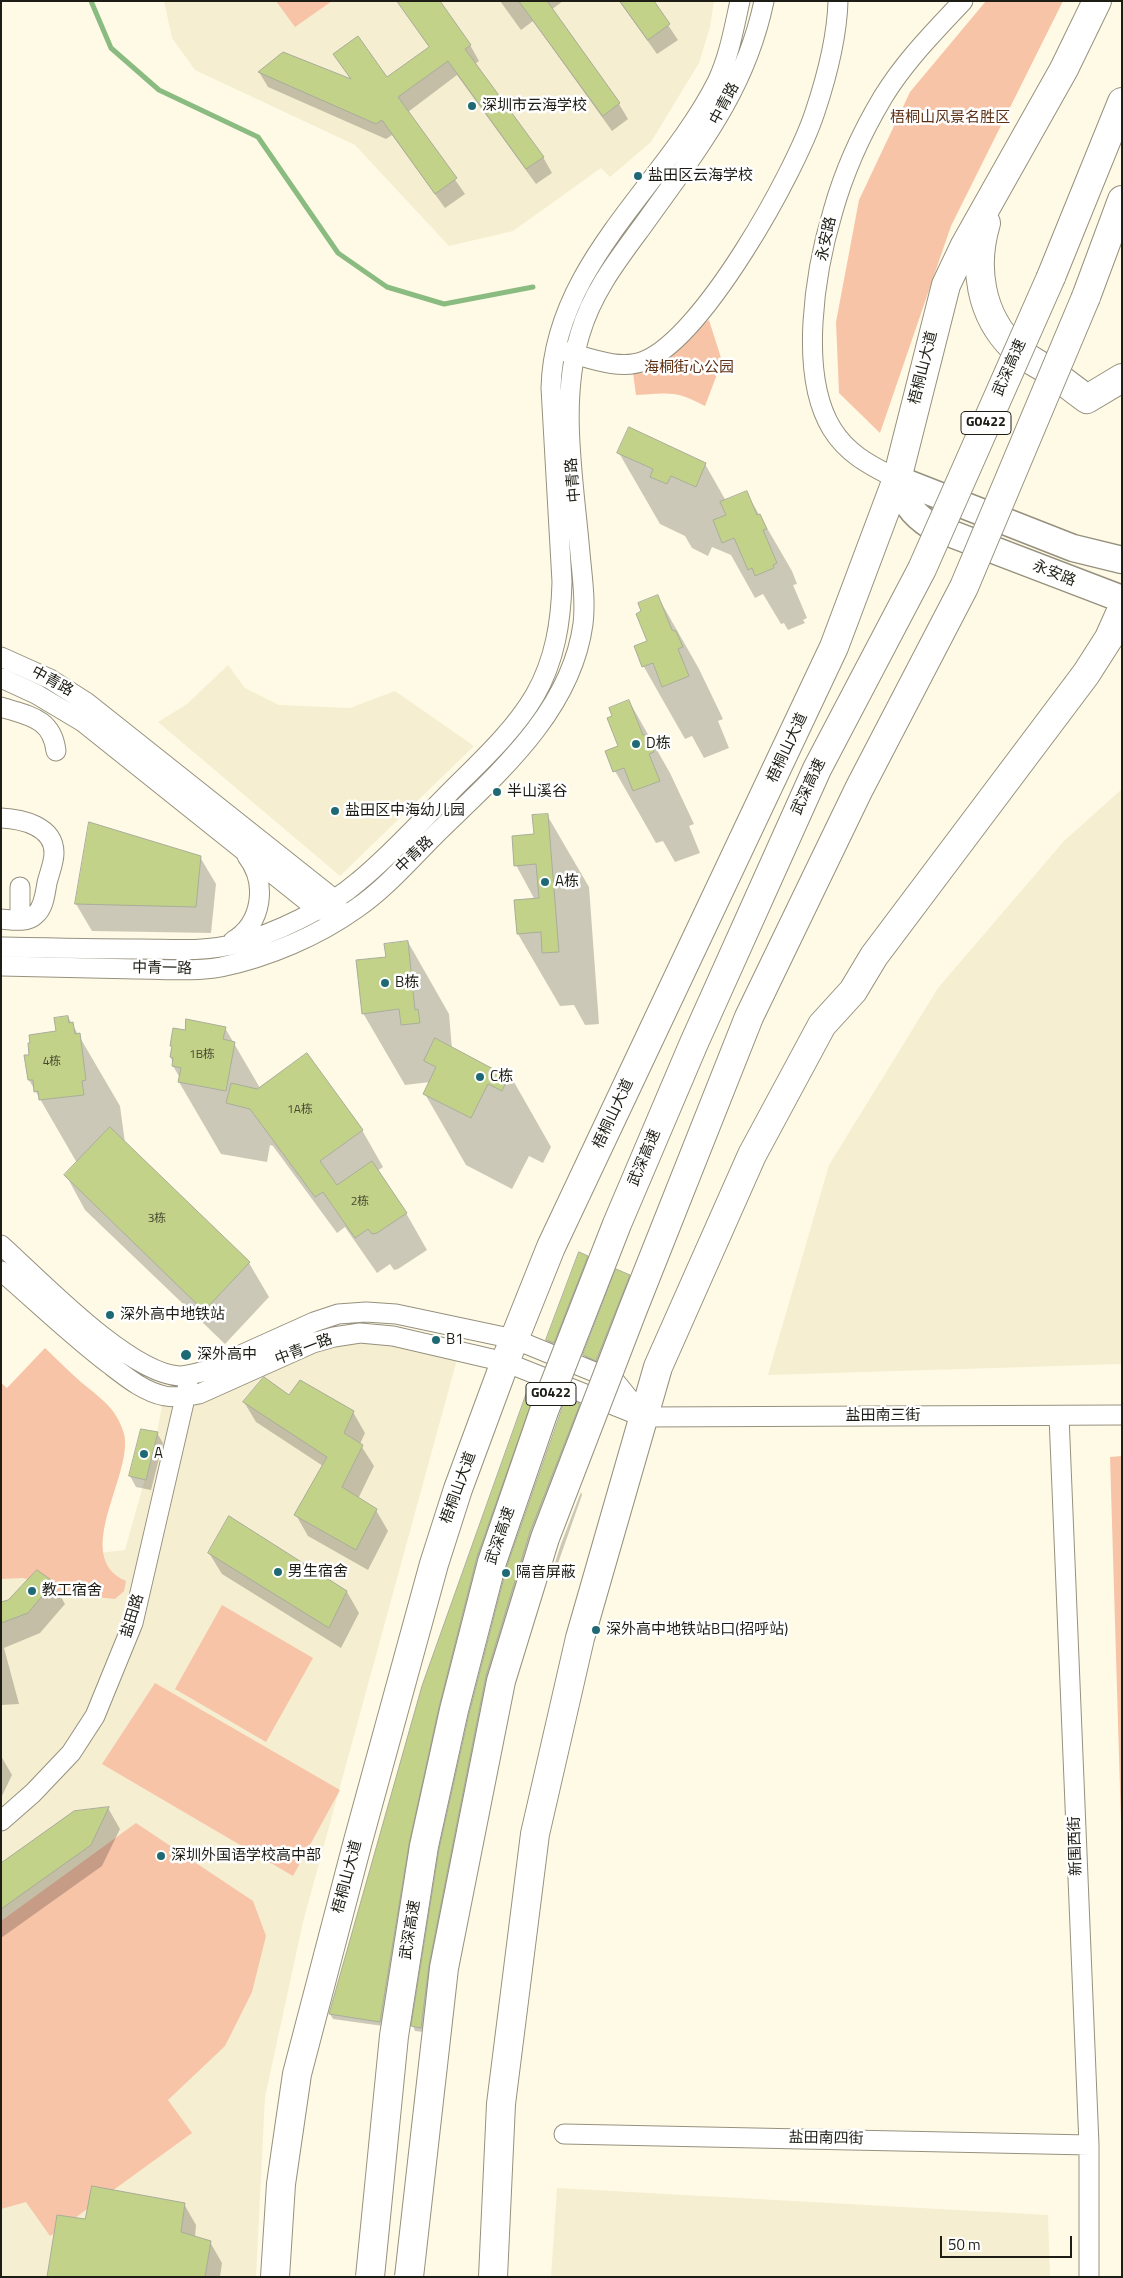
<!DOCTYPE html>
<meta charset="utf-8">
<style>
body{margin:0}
#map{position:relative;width:1123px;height:2278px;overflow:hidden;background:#fffae5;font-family:"Titillium Web",sans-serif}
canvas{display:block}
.frame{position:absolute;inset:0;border:2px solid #1e1d15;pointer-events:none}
.scale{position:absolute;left:940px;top:2236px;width:132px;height:22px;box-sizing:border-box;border:2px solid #1e1d15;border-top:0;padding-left:6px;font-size:15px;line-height:18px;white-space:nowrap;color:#1e1d15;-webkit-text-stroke:4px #fff;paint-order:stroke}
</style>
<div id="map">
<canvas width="1123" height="2278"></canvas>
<div class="frame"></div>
<div class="scale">50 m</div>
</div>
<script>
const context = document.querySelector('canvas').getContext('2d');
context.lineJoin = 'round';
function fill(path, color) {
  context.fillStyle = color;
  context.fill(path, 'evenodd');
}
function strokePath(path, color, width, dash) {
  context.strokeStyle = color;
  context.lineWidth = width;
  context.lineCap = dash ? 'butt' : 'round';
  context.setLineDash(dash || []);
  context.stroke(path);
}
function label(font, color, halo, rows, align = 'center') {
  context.font = font + ' "Titillium Web","Noto Sans SC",sans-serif';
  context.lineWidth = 5;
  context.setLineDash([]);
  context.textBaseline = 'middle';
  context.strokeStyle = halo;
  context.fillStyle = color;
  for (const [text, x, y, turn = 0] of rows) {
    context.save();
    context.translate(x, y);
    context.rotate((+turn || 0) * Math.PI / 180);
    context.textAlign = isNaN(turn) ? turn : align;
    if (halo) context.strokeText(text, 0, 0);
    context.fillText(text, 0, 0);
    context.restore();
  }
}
fill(new Path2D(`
 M164,1H714L710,27L699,63L651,142L610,177L601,168L513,231L449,246L355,145L195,70L172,38Z
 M228,665L245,688L279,705L350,708L395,691L474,746L340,876L158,722L187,704Z
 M1122,789V1364L768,1375L829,1165L938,988L1064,841Z
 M376,1327L459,1352L303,1922L265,2097L256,2277H1V1564L125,1550L155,1443L162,1406L218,1389Z
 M557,2188L1048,2215L1050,2277H551Z`), '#f5eed1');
fill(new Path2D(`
 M276,1H332L295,27Z
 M986,1H1063L951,226L880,433L839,393L836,322L859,200L910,92Z
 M709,320L722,361L705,406C676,390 669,393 636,395L632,366Z
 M45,1348C57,1359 68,1371 81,1382C100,1398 117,1408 124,1434C134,1474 70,1557 126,1581L124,1591L115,1599L57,1593L43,1584L23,1578L1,1579V1383L7,1388Z
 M1122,1456V1855L1110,1457Z
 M222,1605L313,1658L266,1742L175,1689Z
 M155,1683L340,1790L293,1876L102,1764Z
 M136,1823L253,1901L266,1936L252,1992L225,2046L168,2100L192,2133L50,2236L26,2202L1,2209V1921Z`), '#f8c4a8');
fill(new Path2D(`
 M500,1H563L551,10L619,104L628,119L612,131L533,21L521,30Z
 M619,1H652L678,40L657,54Z
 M401,5L470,45L479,61L475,64L543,157L552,173L536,184L457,75L408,112L465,194L445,208L392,135L386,139L268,87L259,72L352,81L335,54L387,79L430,48Z
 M619,453L705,464L726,501L746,492L792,571L797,584L793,585L807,618L803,620L805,623L788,630L784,623L781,624L763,594L755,598L731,555L712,547L708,556L692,548L685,536L660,524Z
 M658,597L699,669L723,719L718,721L729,748L704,758L692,736L685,739L644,667L636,647L648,642L643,612Z
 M629,701L670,773L694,824L689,826L700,853L675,862L663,841L656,843L615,771L619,746L614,717Z
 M547,815L589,887L599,1024L585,1025L574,1005L560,1006L518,934L535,900L516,865Z
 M200,857L216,884L211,933L92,931L76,904Z
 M408,942L449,1014L452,1049L497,1073L498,1070L510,1075L551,1147L543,1163L529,1156L512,1189L466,1165L425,1094L430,1082L405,1085L363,1013L387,958Z
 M68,1017L120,1106L125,1143L249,1263L269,1297L225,1344L85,1210L66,1175L77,1163L29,1080L31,1056L57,1033Z
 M225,1028L260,1088L362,1130L383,1167L377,1171L406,1213L427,1250L398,1269L394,1270L390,1264L377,1273L345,1227L337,1233L273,1146L270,1145L267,1162L221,1154L179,1082L180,1078L173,1066L171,1057L186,1032Z
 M587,1257L590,1262L556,1347L550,1345L547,1340Z
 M629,1276L632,1281L599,1365L587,1360L584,1355Z
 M536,1388L539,1392L383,2026L333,2019L330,2014L423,1686Z
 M289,1397L353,1412L365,1433L360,1444L374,1466L358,1499L376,1510L388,1531L368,1570L308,1536L296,1515L323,1466L256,1422L244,1402Z
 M579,1405L582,1410L424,2032L415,2031L413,2026L508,1567Z
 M142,1431L157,1433L163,1443L151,1490L136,1487L130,1476Z
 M581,1492L582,1495L556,1569L554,1566L561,1544Z
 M230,1518L347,1592L359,1613L341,1648L222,1574L209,1553Z
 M37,1572L53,1583L65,1604L40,1633L4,1648L19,1704L1,1705V1603L8,1601Z
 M1,1756L12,1775L1,1798Z
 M108,1808L120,1829L102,1866L1,1938V1865Z
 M184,2204L196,2225L195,2237L210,2242L222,2263L220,2277H48L86,2220Z`), '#0003');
strokePath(new Path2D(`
 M91,1L111,48L159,90L258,137L338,253L387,287L444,304L533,287`), '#8abc82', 5);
const building = new Path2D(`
 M397,1H440L471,45L465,49L544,157L526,169L448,61L398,97L457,178L435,194L382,120L376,124L258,72L283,52L351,79L333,54L358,36L387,77L429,47Z
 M519,1H547L620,103L603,116Z
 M620,1H654L670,24L648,40Z
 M629,427L706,463L696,487L671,476L667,484L650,477L653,469L617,453Z
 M747,491L757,515L760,514L767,529L763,530L777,563L773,565L774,568L755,576L752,568L748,570L734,538L722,543L713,520L726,515L720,502Z
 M658,595L672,630L676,631L683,647L678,649L689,676L662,687L653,663L642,667L634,646L647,641L636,614L641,611L638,603Z
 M629,700L643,735H648L654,752L649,754L660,781L633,791L624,768L613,772L605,751L618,746L607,718L612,716L609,708Z
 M548,814L559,952L542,953L541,932L517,934L514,900L539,898L536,864L514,866L512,836L534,834L532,815Z
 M89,822L201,856L196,907L75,904Z
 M408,941L415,1010L418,1009L420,1023L401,1025L399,1009L362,1014L356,960L386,957L384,944Z
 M68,1016L69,1023L73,1022L75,1034L80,1033L86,1080L82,1081L84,1095L39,1100L38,1091L34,1092L33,1080H28L24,1055H29L28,1043H30L29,1035L56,1031L54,1018Z
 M186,1019L226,1027L223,1039L235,1042L226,1091L178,1082L181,1068L172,1066L173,1058L170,1057L172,1046H170L173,1028L185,1030Z
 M435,1038L497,1071L498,1068L510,1074L502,1091L488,1084L471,1118L423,1094L436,1067L424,1061Z
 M307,1053L363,1130L320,1161L337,1185L372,1161L407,1213L377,1233L372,1234L368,1229L355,1238L323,1192L315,1197L250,1109L226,1103L231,1083L257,1089Z
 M110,1127L250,1262L204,1311L64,1175Z
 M579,1252L588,1256L554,1343L546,1340Z
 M616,1269L630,1275L596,1361L583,1355Z
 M264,1377L289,1395L300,1380L354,1411L344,1433L363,1445L342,1487L377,1509L356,1550L294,1515L327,1457L243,1402Z
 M530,1384L537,1387L477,1557L439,1707L409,1844L380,2022L329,2014L422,1686Z
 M566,1398L580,1404L530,1532L486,1676L429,1965L421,2028L411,2026L439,1849L469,1714L507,1566Z
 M141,1429L158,1432L146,1480L129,1476Z
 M229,1516L347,1591L329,1628L208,1553Z
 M37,1570L54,1582L28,1613L1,1623V1602L8,1600Z
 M109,1807L91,1845L1,1909V1863L74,1811Z
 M92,2186L185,2203L181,2232L211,2241L205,2277H47L57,2215L85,2219Z`);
fill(building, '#c2d289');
strokePath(building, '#a9ad9a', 1);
const street = new Path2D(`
 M563,351C587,357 619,371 644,361C703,338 795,173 815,112C827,76 837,39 838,1
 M897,479C872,466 848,455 832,429C798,374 815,271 833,211C844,172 862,132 883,97C905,61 934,32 963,1
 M1,657L50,679L86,702L334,899L339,910
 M1,678L36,694L83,722L317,909L327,912
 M1,707C29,716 52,718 56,751
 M1,818C22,819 54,826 54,853C54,863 49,874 47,883C45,894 44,908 35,915C27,923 12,920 1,919
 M20,887V920
 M233,941C262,924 268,883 247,856
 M1,947C48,948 94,949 141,949C172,949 205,952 235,944C275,934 328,908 359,881C392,854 421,821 451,791C480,762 514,731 535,695C555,660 561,622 562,582L551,388C554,264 665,185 717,82C729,57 734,28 740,1
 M1,966C46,967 91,968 136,969C164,969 194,972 221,967C268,957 318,936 357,908C386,888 410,860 435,835C495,776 571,713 583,624C586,600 582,576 580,553C574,482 559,403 580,334C592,292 619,258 644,224C696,151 745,92 764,1
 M1,1245C40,1280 128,1373 179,1376C188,1376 197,1373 205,1371L314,1322L338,1314L366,1312L396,1314L514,1339L614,1380L643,1416
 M1,1271C37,1302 71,1335 109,1364C126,1377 144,1392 165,1396C177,1398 188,1396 199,1394L313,1343L334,1337L360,1333L393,1336L505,1362L643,1417L1122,1415
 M1059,1416L1089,2145V2277
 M1,1821L33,1793L71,1753L95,1716L133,1623L188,1385
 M564,2134L1089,2145`);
const secondary = new Path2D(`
 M897,479C904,501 911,513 931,526L1122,599
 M897,479L1073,548L1122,560`);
const primary = new Path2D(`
 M986,223C973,267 980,315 1014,348C1024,357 1035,362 1046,369C1060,378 1073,389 1087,399L1122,378
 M275,2277L281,2184L297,2074L358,1841L434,1564L458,1489L505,1362L551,1247L834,647L897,479L946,285L965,245L1064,69L1097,1
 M493,2277L501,2104L535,1834L580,1638L658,1367L752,1155L822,1025L853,991L874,956L1086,674L1109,638L1122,609`);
const highway = new Path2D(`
 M1051,277L1122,102
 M1086,297L1122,200`);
strokePath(street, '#96917e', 21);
strokePath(secondary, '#96917e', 29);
strokePath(primary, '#96917e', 30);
strokePath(highway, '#96917e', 30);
strokePath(street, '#fff', 19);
strokePath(secondary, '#fff', 26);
strokePath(primary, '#fff', 28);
strokePath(highway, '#fff', 28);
const highwayBridge = new Path2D(`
 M370,2277L394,2036L424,1846L454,1710L492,1562L544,1411L617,1224L694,1043L817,769L922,569L1051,277
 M409,2277L444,1968L501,1681L545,1538L633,1309L749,1017L859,789L964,587L1086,297`);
strokePath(highwayBridge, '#96917e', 30, []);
strokePath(highwayBridge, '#fff', 28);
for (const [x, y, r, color] of [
 [472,106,5,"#1f6974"],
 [638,176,5,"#1f6974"],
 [636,744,5,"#1f6974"],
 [497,792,5,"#1f6974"],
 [335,811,5,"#1f6974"],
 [545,882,5,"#1f6974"],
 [385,983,5,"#1f6974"],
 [480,1077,5,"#1f6974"],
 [110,1315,5,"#1f6974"],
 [436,1340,5,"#1f6974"],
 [186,1355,6,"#1f6974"],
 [144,1454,5,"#1f6974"],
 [278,1572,5,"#1f6974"],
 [506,1573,5,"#1f6974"],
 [32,1591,5,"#1f6974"],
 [596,1630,5,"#1f6974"],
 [161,1856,5,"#1f6974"]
]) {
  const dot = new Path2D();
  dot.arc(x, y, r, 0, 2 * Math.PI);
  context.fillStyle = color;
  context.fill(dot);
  strokePath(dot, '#fff', 2);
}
label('12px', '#474a32', null, [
 ["1B栋",202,1055],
 ["4栋",52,1062],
 ["1A栋",300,1110],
 ["2栋",360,1202],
 ["3栋",157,1219]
]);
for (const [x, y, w] of [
 [986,423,50],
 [551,1394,50]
]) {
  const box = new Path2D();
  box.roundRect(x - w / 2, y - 11.5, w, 23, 4);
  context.fillStyle = '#fff';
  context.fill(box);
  strokePath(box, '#1e1d15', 1);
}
label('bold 14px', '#1e1d15', null, [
 ["G0422",986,423],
 ["G0422",551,1394]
]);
label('15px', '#1e1d15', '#fff', [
 ["中青路",725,104,-62],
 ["永安路",827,239,-78],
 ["梧桐山大道",924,368,-76],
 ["武深高速",1010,368,-66],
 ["中青路",574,480,-95],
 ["永安路",1054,574,22],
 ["中青路",52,682,29],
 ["梧桐山大道",788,748,-65],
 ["武深高速",809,787,-65],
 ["中青路",415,855,-44],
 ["中青一路",162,969,1],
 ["梧桐山大道",614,1114,-65],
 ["武深高速",645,1158,-67],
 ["中青一路",304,1350,-21],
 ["盐田南三街",883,1416],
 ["梧桐山大道",459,1488,-70],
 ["武深高速",501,1536,-71],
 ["盐田路",133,1616,-73],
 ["新围西街",1076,1846,-92],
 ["梧桐山大道",348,1877,-75],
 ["武深高速",411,1930,-81],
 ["盐田南四街",826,2139,1]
]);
label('15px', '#1e1d15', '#fff', [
 ["深圳市云海学校",482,106],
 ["盐田区云海学校",648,176],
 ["D栋",646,744],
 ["半山溪谷",507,792],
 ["盐田区中海幼儿园",345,811],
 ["A栋",555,882],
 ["B栋",395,983],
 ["C栋",490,1077],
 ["深外高中地铁站",120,1315],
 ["B1",446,1340],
 ["深外高中",197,1355],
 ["A",154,1454],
 ["男生宿舍",288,1572],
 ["隔音屏蔽",516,1573],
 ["教工宿舍",42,1591],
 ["深外高中地铁站B口(招呼站)",606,1630],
 ["深圳外国语学校高中部",171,1856]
], 'left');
label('15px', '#5d3115', '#fff', [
 ["梧桐山风景名胜区",950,118],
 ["海桐街心公园",689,368]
]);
</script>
